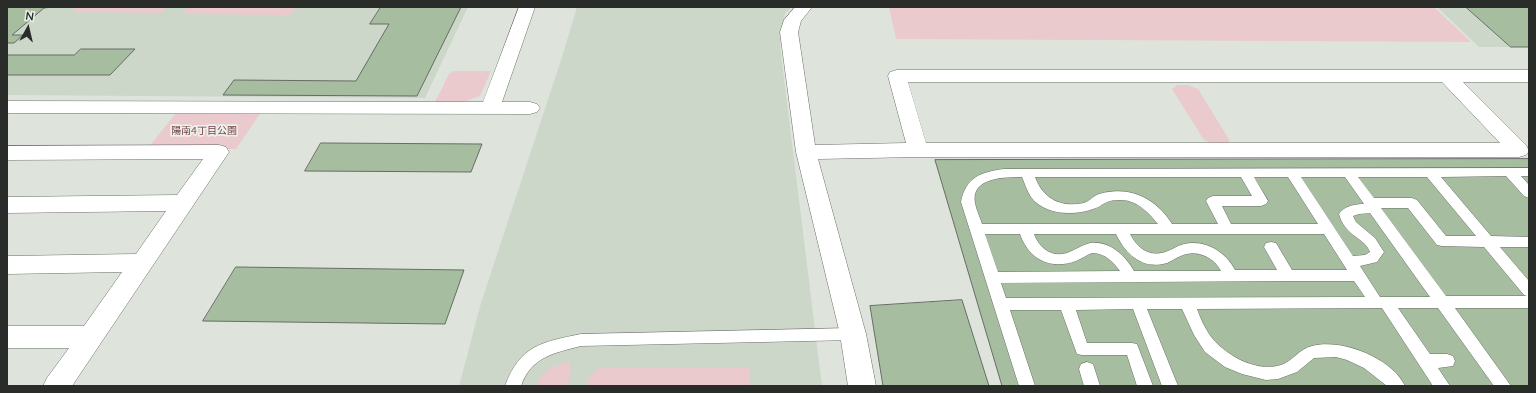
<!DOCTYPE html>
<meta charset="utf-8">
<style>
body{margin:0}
#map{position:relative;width:1536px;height:393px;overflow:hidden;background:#dee4dc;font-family:Lato,sans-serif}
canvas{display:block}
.frame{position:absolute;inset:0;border:8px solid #2a2c2a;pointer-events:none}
.north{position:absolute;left:8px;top:8px;width:40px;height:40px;-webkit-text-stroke:3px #ebf1ea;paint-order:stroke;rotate:8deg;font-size:11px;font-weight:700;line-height:16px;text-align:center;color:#2a2c2a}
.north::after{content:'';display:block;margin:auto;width:14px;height:18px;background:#2a2c2a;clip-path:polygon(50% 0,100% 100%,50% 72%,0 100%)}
</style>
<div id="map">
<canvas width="1536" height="393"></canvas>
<div class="frame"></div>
<div class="north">N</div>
</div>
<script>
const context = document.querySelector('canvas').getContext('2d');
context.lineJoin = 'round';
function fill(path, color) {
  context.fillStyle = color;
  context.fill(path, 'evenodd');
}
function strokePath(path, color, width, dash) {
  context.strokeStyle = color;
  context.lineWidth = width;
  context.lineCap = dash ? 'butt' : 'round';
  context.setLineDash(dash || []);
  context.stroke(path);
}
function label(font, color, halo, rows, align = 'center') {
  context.font = font + ' Lato,"Noto Sans JP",sans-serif';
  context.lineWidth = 3.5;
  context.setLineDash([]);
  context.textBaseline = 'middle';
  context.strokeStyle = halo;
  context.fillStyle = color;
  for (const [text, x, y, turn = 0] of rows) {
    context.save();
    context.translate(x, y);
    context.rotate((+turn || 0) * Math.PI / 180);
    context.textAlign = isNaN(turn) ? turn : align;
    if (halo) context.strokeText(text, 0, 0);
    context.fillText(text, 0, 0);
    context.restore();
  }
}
fill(new Path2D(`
 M7,7H468L425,98L7,95Z
 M577,7H792L785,13L780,46L822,386H459L481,303L562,57Z
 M1437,7H1529V47H1479Z`), '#ccd7ca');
fill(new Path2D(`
 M78,7H167L161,13L72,12Z
 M188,7H296L290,15L182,14Z
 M889,7H1434L1471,42L896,39Z
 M454,71H491L480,96L463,102H435L449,74Z
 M1177,85H1188L1198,89L1230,141L1221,147L1204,140L1172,89Z
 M176,113L260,114L236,149H147Z
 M569,361L571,367L568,386H537C541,369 554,367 569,361Z
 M600,368H750L749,386H587L589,376Z`), '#eacacd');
const building = new Path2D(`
 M7,7H52L44,8L12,35H23L14,43H7Z
 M381,7H461L417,96L223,95L234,80L356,81L389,24H370Z
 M1466,7H1529V47H1511Z
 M81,49H135L110,75H7V55H74Z
 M321,143L482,144L471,172L305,171Z
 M1529,159V386H1002L935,160Z
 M236,267L464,270L445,324L203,321Z
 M962,300L989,386H883L870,306Z`);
fill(building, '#a6bda0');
strokePath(building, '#676c66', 1);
const lane = new Path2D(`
 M1529,168V176H1521L1529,185V198L1524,196L1506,176L1441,177L1491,236L1529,237V247H1500L1529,281V308H1455L1511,386H1494L1438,308H1398L1430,354H1447L1453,356L1455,361L1453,366L1438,368L1450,386H1433L1382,308L1197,309C1200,318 1204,326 1209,334C1223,354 1255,373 1281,365C1293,361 1299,349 1312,346C1341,338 1392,358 1405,386H1387L1364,368L1347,360L1336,357L1314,358L1297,372L1278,379L1266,380L1242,374L1225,367L1205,352L1194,335L1182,309H1147L1178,386H1162L1133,309L1076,310L1087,343H1132L1137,344L1153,386H1137L1127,355H1082L1077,354L1061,310H1010L1035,386H1019L961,202C966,177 981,172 1004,169ZM1022,177C1025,184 1027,191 1031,197C1044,215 1074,216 1093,209C1105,205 1105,199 1121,200C1137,200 1149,213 1158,224H982C980,217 976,210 975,203C970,177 1006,177 1022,177ZM1035,177H1241L1252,196H1213L1208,198L1206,201L1218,224H1172C1156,198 1129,185 1099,194C1093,196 1090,201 1084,203C1061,208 1043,199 1035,177ZM1254,177H1288L1318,224H1231L1222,206H1261L1266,204L1268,201ZM1301,177H1345L1364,204C1356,204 1344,206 1339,214C1345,237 1365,237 1370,252L1365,255L1353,256ZM1358,177H1427L1476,236H1446L1417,200L1412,198H1374ZM1381,208H1408L1437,245L1442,246L1484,247L1524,295L1527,296H1446ZM1370,213L1430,297H1380L1360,266L1377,262L1384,252L1375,238L1356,222L1353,216L1359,214ZM985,234H1020C1029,260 1051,270 1076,261C1082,259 1087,254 1093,253C1105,253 1114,263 1120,271L998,272ZM1034,234H1116C1126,255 1143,270 1167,263C1174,260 1180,255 1187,254C1200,251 1215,259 1221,271H1134C1126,256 1109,240 1090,243C1082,245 1075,250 1067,253C1052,258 1039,248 1034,234ZM1130,234H1324L1347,270H1292L1276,243L1271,242L1266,243L1264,247L1277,270H1235C1226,252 1205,239 1184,244C1176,246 1169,252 1161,253C1147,256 1136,246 1130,234ZM1287,281H1354L1365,297L1006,298L1001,283Z
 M853,328L858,330L861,334L858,338L853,340L581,346C554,353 531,357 521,386H505C520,345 542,342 581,334Z
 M1087,362L1093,364L1100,386H1084L1079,369L1081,364Z`);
const street = new Path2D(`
 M519,7H535L502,102H530L537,104L540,108L537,112L530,114L7,113V101L483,102Z
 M795,7H812L801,21L798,32L815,145L906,143L888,76L890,72L897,70H1529V82H1463L1526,145L1529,151L1526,155L1519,157H918L818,159L866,334L876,386H848L840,334L796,152L780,32L784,20ZM908,82H1442L1500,143H926Z
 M219,145L226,147L229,152L72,386H43L47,378L69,348H7V326H84L122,272L7,274V256L136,254L166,211L7,213V197L177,195L203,159L7,160V146Z`);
strokePath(lane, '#6b7069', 1);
strokePath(street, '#6b7069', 1);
fill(lane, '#fff');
fill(street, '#fff');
label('10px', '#7a4249', '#ebf1ea', [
 ["陽南4丁目公園",204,131]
]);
</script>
